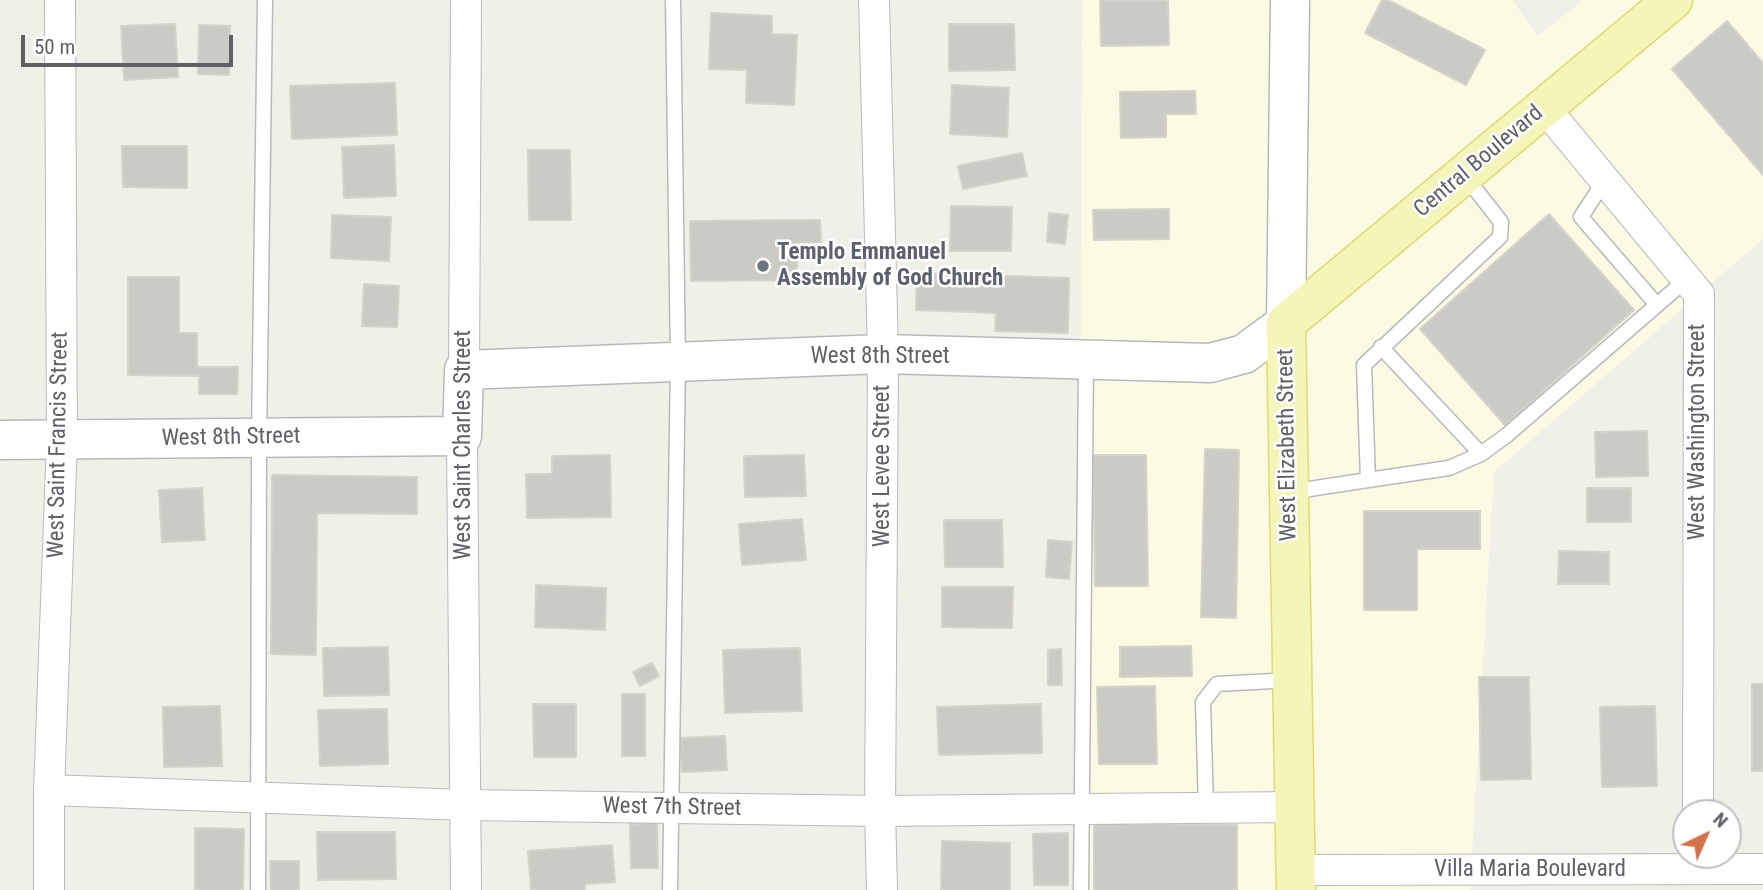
<!DOCTYPE html>
<style>
body{margin:0}
#map{position:relative;width:1763px;height:890px;overflow:hidden;background:#f0f0e9;font-family:"Roboto Condensed",sans-serif}
canvas{display:block}
.north{position:absolute;left:1672px;top:799px;width:70px;height:70px;box-sizing:border-box;background:#fff;border:2px solid #bfc0c2;border-radius:50%;rotate:44deg;font-size:19px;font-weight:700;line-height:28px;text-align:center;color:#606167}
.north::after{content:'';display:block;margin:auto;width:24px;height:32px;background:#d67249;clip-path:polygon(50% 0,100% 100%,50% 72%,0 100%)}
.scale{position:absolute;left:21px;top:35px;width:212px;height:32px;box-sizing:border-box;border:4px solid #606167;border-top:0;padding-left:9px;font-size:21px;line-height:24px;white-space:nowrap;color:#606167;-webkit-text-stroke:5px #fff;paint-order:stroke}
</style>
<div id="map">
<canvas width="1763" height="890"></canvas>
<div class="north">N</div>
<div class="scale">50 m</div>
</div>
<script>
const context = document.querySelector('canvas').getContext('2d');
context.lineJoin = 'round';
function fill(path, color) {
  context.fillStyle = color;
  context.fill(path, 'evenodd');
}
function strokePath(path, color, width, dash) {
  context.strokeStyle = color;
  context.lineWidth = width;
  context.lineCap = dash ? 'butt' : 'round';
  context.setLineDash(dash || []);
  context.stroke(path);
}
function label(font, color, halo, rows, align = 'center') {
  context.font = font + ' "Roboto Condensed",sans-serif';
  context.lineWidth = 5;
  context.setLineDash([]);
  context.textBaseline = 'middle';
  context.strokeStyle = halo;
  context.fillStyle = color;
  for (const [text, x, y, turn = 0] of rows) {
    context.save();
    context.translate(x, y);
    context.rotate((+turn || 0) * Math.PI / 180);
    context.textAlign = isNaN(turn) ? turn : align;
    if (halo) context.strokeText(text, 0, 0);
    context.fillText(text, 0, 0);
    context.restore();
  }
}
fill(new Path2D(`
 M1082,0H1512L1538,36L1583,0H1763V239L1494,472L1470,890H1078Z`), '#fbfae3');
const building = new Path2D(`
 M1100,0H1168L1169,45L1101,46Z
 M1382,0H1388L1485,50L1466,85L1365,33Z
 M711,13L772,16V34L797,35L794,105L746,103L747,70L709,69Z
 M1727,21L1763,63V175L1672,69Z
 M175,24L178,77L124,80L121,26Z
 M949,24H1014L1015,70L949,71Z
 M199,25L230,26L229,75L198,74Z
 M395,83L397,135L292,139L290,86Z
 M952,85L1009,88L1007,137L950,134Z
 M1195,91L1196,114H1166V137L1121,138L1120,92Z
 M394,145L396,196L344,198L342,147Z
 M122,146H187V188L123,187Z
 M528,150H570L571,220H529Z
 M1022,153L1027,176L963,189L958,166Z
 M951,206L1012,207L1011,251H950Z
 M1169,209V239L1094,240L1093,210Z
 M1049,213L1068,215L1065,244L1047,242Z
 M1549,214L1634,310L1505,425L1420,329Z
 M332,215L391,217L389,261L331,258Z
 M820,220L821,242L797,243V280L691,281L690,221Z
 M917,273L1069,278L1068,333L995,331L996,313L916,310Z
 M128,277H179V333H197V367H238L237,394H199V376L128,375Z
 M364,284L399,286L397,327L362,326Z
 M1647,431L1648,476L1596,477L1595,432Z
 M1205,449L1239,450L1236,618L1201,617Z
 M610,455L611,517L527,518L526,474H552V456Z
 M804,455L806,496L745,497L744,456Z
 M1093,455H1146L1148,586H1095Z
 M272,475L417,477V514L317,513L316,655L271,654Z
 M202,488L205,540L162,542L159,490Z
 M1587,488H1631V522H1587Z
 M1364,511H1480V549H1417V610H1364Z
 M802,519L806,560L742,565L739,524Z
 M944,520H1002L1003,567H945Z
 M1048,540L1072,542L1069,579L1046,577Z
 M1559,551L1609,552V584H1558Z
 M536,585L606,588L605,630L535,627Z
 M942,587H1013L1012,628L942,627Z
 M1191,646L1192,676L1120,677V647Z
 M388,647L389,695L324,696L323,648Z
 M800,648L802,711L725,713L723,650Z
 M1061,649L1062,685H1048V650Z
 M652,663L659,676L640,686L633,672Z
 M1479,677H1529L1531,779L1481,780Z
 M1752,684H1763V771H1752Z
 M1155,686L1157,764H1099L1097,687Z
 M622,694H645V756H622Z
 M533,704H576V757H534Z
 M1041,704L1042,753L939,755L937,707Z
 M220,706L222,766L164,767L163,707Z
 M1655,706L1657,786L1602,787L1600,707Z
 M387,709L388,764L320,766L318,710Z
 M725,736L727,770L682,772L680,738Z
 M657,823L658,868H631L630,824Z
 M1094,824L1237,825V890H1094Z
 M195,828L244,829L243,890H195Z
 M317,832H395L396,879L318,880Z
 M1068,833V885H1034L1033,834Z
 M942,841L1010,843V890H941Z
 M612,845L615,882L585,884V890H531L528,851Z
 M270,861H299V890H271Z`);
fill(building, '#cccac5');
strokePath(building, '#d4d3c8', 2);
const lane = new Path2D(`
 M1465,176L1501,222L1500,237L1364,365L1368,480L1449,468L1481,454L1507,435L1687,279
 M1605,180L1581,217L1657,305
 M1381,347L1481,454
 M1290,492L1368,480
 M1206,809L1203,702L1217,684L1291,680
 M258,890L259,438L265,0
 M670,890L678,362L673,0
 M1081,890L1086,361`);
const street = new Path2D(`
 M874,0L883,354L880,811L882,890
 M1544,107L1699,294L1698,813
 M464,370L466,0
 M462,436L466,890
 M49,790L466,805L880,811L1295,807
 M1296,870L1763,869
 M49,890V790L62,440L60,0`);
const secondary = new Path2D(`
 M0,440L462,436L464,370L883,354L1210,363L1244,354L1286,323L1290,0`);
const primary = new Path2D(`
 M1296,890L1286,323L1673,0`);
strokePath(lane, '#b9b9bd', 17);
strokePath(street, '#b9b9bd', 32);
strokePath(secondary, '#b7b8be', 41);
strokePath(primary, '#e1da70', 41);
strokePath(lane, '#fff', 14);
strokePath(street, '#fff', 30);
strokePath(secondary, '#fff', 38);
strokePath(primary, '#f3f6b8', 38);
for (const [x, y, r, color] of [
 [763,266,7,"#6b7280"]
]) {
  const dot = new Path2D();
  dot.arc(x, y, r, 0, 2 * Math.PI);
  context.fillStyle = color;
  context.fill(dot);
  strokePath(dot, '#fff', 2.5);
}
label('23px', '#606167', '#fff', [
 ["Central Boulevard",1479,162,-40],
 ["West 8th Street",880,357],
 ["West Washington Street",1698,432,-90],
 ["West 8th Street",231,438,-1],
 ["West Saint Francis Street",59,445,-89],
 ["West Saint Charles Street",464,445,-90],
 ["West Elizabeth Street",1288,445,-91],
 ["West Levee Street",883,466,-90],
 ["West 7th Street",672,808,1],
 ["Villa Maria Boulevard",1530,870]
]);
label('bold 23px', '#5b616d', '#fff', [
 ["Templo Emmanuel",777,253],
 ["Assembly of God Church",777,279]
], 'left');
</script>
